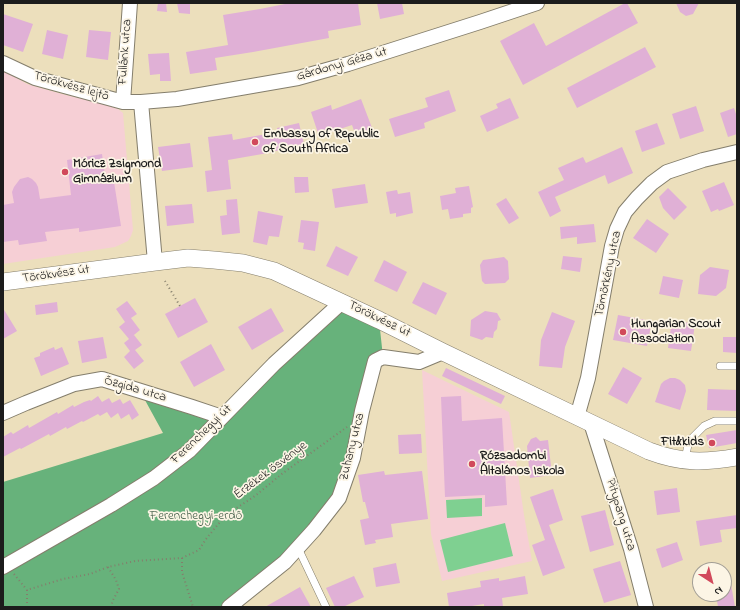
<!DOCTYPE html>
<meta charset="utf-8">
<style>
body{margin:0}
#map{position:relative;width:740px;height:610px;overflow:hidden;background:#ecdfbc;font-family:"Indie Flower",sans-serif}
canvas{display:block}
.frame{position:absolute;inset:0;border:4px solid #1c1c1c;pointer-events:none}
.north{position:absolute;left:692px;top:562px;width:40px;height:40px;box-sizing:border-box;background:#fcf5e5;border:1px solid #a29e95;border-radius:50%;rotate:144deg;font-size:11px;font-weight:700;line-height:16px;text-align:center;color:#1c1c1c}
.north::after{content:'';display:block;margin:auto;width:14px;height:18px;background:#d1495b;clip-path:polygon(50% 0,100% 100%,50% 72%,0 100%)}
</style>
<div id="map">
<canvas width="740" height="610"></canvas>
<div class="frame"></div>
<div class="north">N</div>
</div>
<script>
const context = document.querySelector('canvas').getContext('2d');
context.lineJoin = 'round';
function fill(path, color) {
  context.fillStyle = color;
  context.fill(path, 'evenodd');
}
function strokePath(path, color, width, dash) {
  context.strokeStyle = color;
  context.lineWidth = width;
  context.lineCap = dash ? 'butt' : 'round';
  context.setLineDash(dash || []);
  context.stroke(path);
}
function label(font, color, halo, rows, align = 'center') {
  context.font = font + ' "Indie Flower",sans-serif';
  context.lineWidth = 3.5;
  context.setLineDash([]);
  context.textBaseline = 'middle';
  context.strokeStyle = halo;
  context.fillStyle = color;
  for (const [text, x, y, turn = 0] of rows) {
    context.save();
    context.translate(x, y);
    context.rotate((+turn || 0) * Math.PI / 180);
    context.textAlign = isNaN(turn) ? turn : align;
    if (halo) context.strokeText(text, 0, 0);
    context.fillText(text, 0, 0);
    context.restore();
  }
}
fill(new Path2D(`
 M3,70L27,84L62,94L103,104L118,109L123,113L133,230L131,236L128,241L115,247L3,264Z
 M422,370L509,412L524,515L532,561L442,581L431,534Z`), '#f6cfd5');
fill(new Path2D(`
 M482,498V516L447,518L446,500Z
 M505,523L513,556L448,572L440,540Z`), '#7fd091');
fill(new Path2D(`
 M342,302L379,320L383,357L353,458L314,530L229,607H3V482L163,433L140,391L222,417Z`), '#67b27b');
fill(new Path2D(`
 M158,3H166L167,12L157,11Z
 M177,3H190V14L179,13Z
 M290,3H358L361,25L328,31L329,38L253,52L215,58L217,70L190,74L186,52L228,45L223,15L260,9Z
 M377,3H402L404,14L380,19Z
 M625,3H627L638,23L523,85L500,41L534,23L546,46Z
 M676,3H699L693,14L686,16L680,12Z
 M3,14L33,24L23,52L3,45Z
 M47,30L68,35L63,59L42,54Z
 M89,30L111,32L108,60L86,57Z
 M645,47L656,67L577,108L567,88Z
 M169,53L171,81H160V74L150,75L148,54Z
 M449,90L456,111L424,123L425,128L395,137L389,119L428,107L425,98Z
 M510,98L519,118L487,132L480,116L498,108L496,104Z
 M361,99L374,133L357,139L352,125L319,136L311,112L331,105L332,110Z
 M696,106L704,131L680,139L672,114Z
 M734,108L737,117V134L728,137L720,113Z
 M299,123L304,144L268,153L228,160L231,189L207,192L205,171L212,170L208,137L232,134L233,140L278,132L277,128Z
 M657,123L665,144L642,152L635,131Z
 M190,143L193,167L162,171L158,147Z
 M622,147L633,173L608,184L605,175L555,197L561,211L550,217L538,192L564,180L558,168L583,157L586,163Z
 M102,154L106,183L114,182L121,226L79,232V228L45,232L47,241L19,245L18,240L3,242V205L14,203L12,192L14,187L20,179L28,177L32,179L36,183L38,187L40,199L71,195L67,160Z
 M294,177H308L309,192L295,193Z
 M724,182L734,205L719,211L718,209L711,212L702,191Z
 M365,184L368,203L335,208L332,189Z
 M469,186L473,207L471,208V213L463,214V217L450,219L448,209L442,210L440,196L456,193L455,188Z
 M668,188L687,207L674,220L663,208L659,197Z
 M397,190L398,194L410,192L413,213L396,217V213L390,214L386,192Z
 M506,198L519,218L509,224L496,204Z
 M237,199L240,233L222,235L220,216L227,215L226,200Z
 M192,204L194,223L167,226L165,206Z
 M258,211L283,216L279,237L269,236L267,245L253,242Z
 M647,219L669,234L656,253L633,238Z
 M301,220L319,222L315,251L303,249L304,243L298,242Z
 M594,224L596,242L577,244V237L561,239L560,227Z
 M336,246L358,257L348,276L326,266Z
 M563,256L582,258L580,272L561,269Z
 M504,257L508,261L509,279L505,283L485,284L482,281L480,265L483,260Z
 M384,260L407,272L397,292L374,281Z
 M710,267L729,270L726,288L716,296L698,294L700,275Z
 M663,276L683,280L679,298L659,294Z
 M423,282L447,293L436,315L412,303Z
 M195,298L208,322L178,338L165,314Z
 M127,301L137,314L131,318L140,330L129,339L119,327L125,322L116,309Z
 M57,302L58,312L36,315L35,305Z
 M3,308L17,331L3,339Z
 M271,308L284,331L252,350L238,327Z
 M485,311L497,313L501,320L498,321L497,329L494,332L493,338L486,337L482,340L470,336L471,320Z
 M552,312L575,321L565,347L562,368L539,366L541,340Z
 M618,315L652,321L647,346L613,340Z
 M672,320L695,324L691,351L668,348Z
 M134,335L142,345L135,350L144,361L134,369L124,357L130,351L124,343Z
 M103,337L107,358L82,363L78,341Z
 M723,337H737V353L723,352Z
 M211,344L225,370L194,387L180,362Z
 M54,347L55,350L62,347L69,364L41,376L34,358L40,356V353Z
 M623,367L642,378L627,404L608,394Z
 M446,368L505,396L501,404L442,376Z
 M670,378H675L680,380L685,385L686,391L680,410L655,402L661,384L664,381Z
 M708,389L737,390V411L707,410Z
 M98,396L102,402L109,398L112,403L120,399L123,404L130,400L139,415L132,420L129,414L121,419L118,413L111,418L107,412L100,416L98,414L83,422L82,421L67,429L66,427L50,436L49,434L21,449L20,448L3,457V437L11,432L13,434L28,425L29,428L57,412L58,414L73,405L74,407L84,402L90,400L91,401Z
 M461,396L462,421L502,418L507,505L485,507V495L445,497L441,397Z
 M737,430V443L709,448L706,435Z
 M421,434L422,453L399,454L398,435Z
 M536,437L540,441L548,440L552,475L530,478L527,446L531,439Z
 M384,471L385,475L422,471L428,519L391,524L393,537L375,540L376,543L365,545L360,520L369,518L365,502H363L358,475Z
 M677,488L680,512L657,515L654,491Z
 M553,489L563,520L549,525L565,568L543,576L532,545L545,540L530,497Z
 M605,510L614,545L590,552L581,516Z
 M737,515V528L720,530L722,542L700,546L696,521Z
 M677,542L683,560L662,568L656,549Z
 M620,561L631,595L604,603L593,569Z
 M396,563L400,583L376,587L373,568Z
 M729,573L735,607H718L716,594H724V574Z
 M354,576L364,597L343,607H335L326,588Z
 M525,576L528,594L502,598L503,607H484V604L466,607H449L447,593L481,587L480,581L499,578V581Z
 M300,587L311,607H265Z`), '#e0b0d6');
const service = new Path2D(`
 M720,366H737
 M685,459L688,445L692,438L704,426L715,421H737
 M298,548L326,607`);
const minor = new Path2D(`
 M3,63L35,78L123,102H141L177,99L298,78L348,64L480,22L537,3
 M123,102L130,3
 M141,102L155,262
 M3,413L26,403L74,384L102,379L192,407L222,417
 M577,417L588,378L612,246L617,229L625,212L637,198L652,183L667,172L703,160L737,152
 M591,423L631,549L646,607
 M3,567L111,505L154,478L189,451L274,364L342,302
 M229,607L285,562L314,530L339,498L353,458L362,411L375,361L383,357L419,362L443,352`);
const tertiary = new Path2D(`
 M3,282L155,262L188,258L214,260L243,263L274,271L379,320L443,352L649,451C681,463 704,463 737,457`);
strokePath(service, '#847e6c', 8);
strokePath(minor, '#847e6c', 16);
strokePath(tertiary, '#847e6c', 18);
strokePath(new Path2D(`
 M165,281L180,306
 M182,558V572L193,607
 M108,567L116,580L119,589L113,600L111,607
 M14,574L27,590
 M27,607V590L63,579L90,574L108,567L135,561L182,558L199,550L206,539L220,522L232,511L255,496L283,473L347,427`), '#847e6c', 2, [1, 3]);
strokePath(service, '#fff', 7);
strokePath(minor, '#fff', 14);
strokePath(tertiary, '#fff', 17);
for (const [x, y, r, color] of [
 [255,142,4,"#d1495b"],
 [65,172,4,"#d1495b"],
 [623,332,4,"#d1495b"],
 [712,443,4,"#d1495b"],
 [472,464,4,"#d1495b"]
]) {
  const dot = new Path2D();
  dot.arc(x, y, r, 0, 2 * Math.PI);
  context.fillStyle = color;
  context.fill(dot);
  strokePath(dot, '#fcf5e5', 1.5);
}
label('13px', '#1c1c1c', '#fcf5e5', [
 ["Fullánk utca",126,52,-86],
 ["Gárdonyi Géza út",342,65,-16],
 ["Törökvész lejtő",71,87,16],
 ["Tömörkény utca",609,274,-78],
 ["Törökvész út",56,275,-8],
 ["Törökvész út",379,320,26],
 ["Őzgida utca",135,390,16],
 ["Ferenchegyi út",202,435,-44],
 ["Zuhany utca",353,447,-76],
 ["Érzékek ösvénye",271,471,-37],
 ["Pitypang utca",620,515,73]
]);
label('bold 13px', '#1c1c1c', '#fcf5e5', [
 ["Embassy of Republic",263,135],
 ["of South Africa",263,150],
 ["Móricz Zsigmond",73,165],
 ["Gimnázium",73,180],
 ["Hungarian Scout",631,325],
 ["Association",631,340],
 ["Fit&kids",704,443,"right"],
 ["Rózsadombi",480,457],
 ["Általános Iskola",480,472]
], 'left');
label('13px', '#3f5b45', '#fcf5e5', [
 ["Ferenchegyi-erdő",196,517]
]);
</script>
